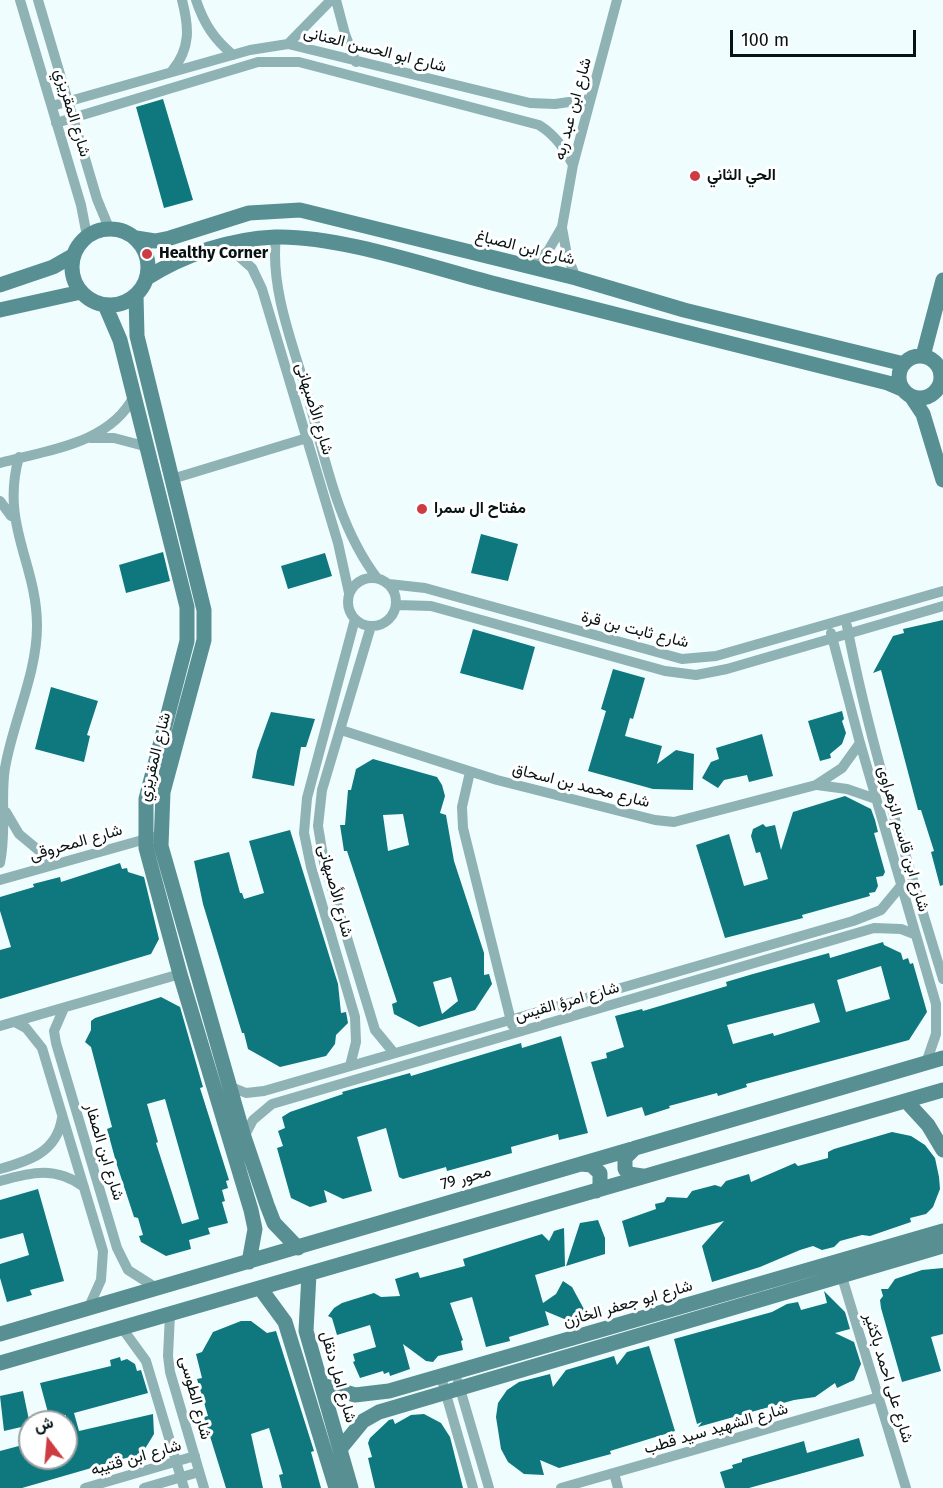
<!DOCTYPE html>
<meta charset="utf-8">
<style>
body{margin:0}
#map{position:relative;width:943px;height:1488px;overflow:hidden;background:#f0fdfe;font-family:"Fira Sans",Vazirmatn,sans-serif}
canvas{display:block}
.north{position:absolute;left:18px;top:1410px;width:60px;height:60px;box-sizing:border-box;background:#fff;border:2px solid #9ba0a1;border-radius:50%;rotate:344deg;font-size:16px;font-weight:700;line-height:24px;text-align:center;color:#061213}
.north::after{content:'';display:block;margin:auto;width:21px;height:27px;background:#cc3c42;clip-path:polygon(50% 0,100% 100%,50% 72%,0 100%)}
.scale{position:absolute;left:730px;top:30px;width:186px;height:27px;box-sizing:border-box;border:3px solid #061213;border-top:0;padding-left:8px;font-size:18px;line-height:21px;white-space:nowrap;color:#061213;-webkit-text-stroke:4px #fff;paint-order:stroke}
</style>
<div id="map">
<canvas width="943" height="1488"></canvas>
<div class="north">ش</div>
<div class="scale">100 m</div>
</div>
<script>
const context = document.querySelector('canvas').getContext('2d');
context.lineJoin = 'round';
function fill(path, color) {
  context.fillStyle = color;
  context.fill(path, 'evenodd');
}
function strokePath(path, color, width, dash) {
  context.strokeStyle = color;
  context.lineWidth = width;
  context.lineCap = dash ? 'butt' : 'round';
  context.setLineDash(dash || []);
  context.stroke(path);
}
function label(font, color, halo, rows, align = 'center') {
  context.font = font + ' "Fira Sans",Vazirmatn,sans-serif';
  context.lineWidth = 6;
  context.setLineDash([]);
  context.textBaseline = 'middle';
  context.strokeStyle = halo;
  context.fillStyle = color;
  for (const [text, x, y, turn = 0] of rows) {
    context.save();
    context.translate(x, y);
    context.rotate((+turn || 0) * Math.PI / 180);
    context.textAlign = isNaN(turn) ? turn : align;
    if (halo) context.strokeText(text, 0, 0);
    context.fillText(text, 0, 0);
    context.restore();
  }
}
fill(new Path2D(`
 M163,99L193,200L164,208L136,107Z
 M481,534L518,544L508,581L471,573Z
 M163,552L170,581L126,593L119,565Z
 M325,553L332,576L288,589L281,566Z
 M943,620V885L940,886L931,852L934,851L921,810H918L881,670L873,673L893,636L904,633L903,629Z
 M473,629L535,647L523,690L460,673Z
 M613,669L645,678L633,719L630,718L625,736L662,746L657,764L676,750L694,754L693,790L653,789L588,771L606,711L601,709Z
 M51,687L98,701L87,735L90,736L84,762L35,749Z
 M842,711L844,719L842,721L846,733L842,744L830,754L831,758L820,761L808,721Z
 M271,712L315,719L306,747H301L294,786L252,778L257,751Z
 M762,734L773,776L749,782L747,775L724,780L718,788L702,778L711,762L719,759L716,748Z
 M373,759L437,777L442,785L445,796L440,813L446,815L454,861L484,953V975L489,974L492,984L475,1010L419,1027L394,1014L392,1004L397,1002L347,851H344L340,825H345L348,790H351L356,769ZM403,814L409,845L388,851L383,815ZM451,977L458,1001L442,1014L433,982Z
 M845,796L871,809L875,820L878,832L874,833L885,872L883,876L876,877L878,886L875,892L869,893L870,896L802,915L803,918L725,938L696,845L729,834L744,886L768,879L760,852L756,853L751,836L753,829L763,824L766,827L775,825L781,850L793,812Z
 M290,830L338,984L341,1013L346,1012L348,1023L336,1035L335,1044L326,1056L280,1067L248,1049L244,1033H242L203,904L194,861L229,852L240,893H242L244,899L264,893L249,841Z
 M120,863L122,869L127,868L128,872L144,877L159,939L151,954L0,999V950L11,947L0,911V897L34,887L33,884L60,877L61,882Z
 M883,942L884,945L901,953L903,960L908,958L910,964L913,963L927,1012L909,1040L746,1084L747,1087L718,1096L717,1093L669,1106L670,1108L645,1116L642,1107L607,1117L591,1062L607,1058L606,1053L624,1047L615,1016L642,1009L643,1011L727,986L726,982L753,974L829,953L830,958ZM881,966L890,999L846,1012L837,980ZM814,1003L820,1022L774,1036L773,1033L733,1044L727,1025Z
 M161,997L180,1007L203,1087L200,1088L229,1180L226,1181L228,1188L222,1190L225,1201L222,1202L228,1223L208,1228L210,1234L189,1240L191,1249L166,1256L141,1242L139,1236L143,1235L138,1218L134,1217L116,1162L107,1129L112,1127L91,1047L85,1042L91,1030V1021L95,1018ZM165,1099L199,1219L182,1224L156,1143L158,1142L147,1104Z
 M561,1036L588,1133L559,1140L558,1134L511,1147L512,1153L447,1171L446,1167L403,1179L399,1177L386,1128L357,1137L372,1191L343,1199L324,1190L327,1202L310,1207L291,1198L277,1148L283,1146L278,1131L285,1128L282,1117L290,1112L343,1094L342,1092L410,1073L411,1076L521,1043L522,1048Z
 M892,1132L911,1136L925,1145L935,1158L939,1177L940,1189L933,1207L926,1214L910,1218L911,1222L870,1236L862,1235L840,1241L834,1247L822,1250L813,1246L800,1250L760,1267L712,1282L702,1246L724,1221L629,1247L622,1221L656,1209L655,1204L664,1202L667,1197L687,1198L692,1191L715,1185L721,1187L726,1181L749,1174L751,1182L795,1163L798,1166L828,1158V1152L834,1149Z
 M38,1189L64,1281L30,1290L32,1295L7,1302L0,1278V1264L29,1255L23,1233L0,1239V1200Z
 M598,1220L605,1238V1254L566,1266L580,1223Z
 M564,1228L565,1266L535,1275L543,1303L556,1294L563,1281L572,1287L585,1311L582,1315L569,1321L545,1311L549,1325L509,1337L510,1341L486,1347L472,1297L450,1303L463,1340L461,1341L463,1350L438,1356L433,1362L426,1361L403,1344L410,1369L390,1376L389,1372L384,1374L383,1371L360,1378L353,1362L355,1361L353,1354L376,1347L370,1325L337,1335L332,1318L328,1316L334,1308L342,1303L374,1293L381,1297L400,1296L395,1279L418,1272L420,1278L465,1266L463,1259L542,1234L549,1241L554,1231Z
 M943,1268V1334L931,1337L941,1371L902,1382L881,1308L880,1300L883,1296L881,1289H888L895,1279L922,1270Z
 M824,1291L845,1312L850,1329L835,1333L854,1342L861,1364L854,1380L837,1388L835,1383L815,1397L794,1400L698,1427L702,1422L697,1424L674,1339L772,1312L787,1304L798,1302L801,1310L827,1303Z
 M241,1321H251L267,1333L276,1331L314,1451L311,1452L321,1488H282L279,1475L283,1474L269,1428L251,1434L263,1488H226L204,1417L208,1416L197,1379L202,1378L196,1354L202,1352L213,1332Z
 M649,1346L675,1431L610,1451L611,1454L559,1468L540,1460L544,1475L524,1474L508,1462L501,1449L496,1417L498,1403L507,1390L519,1382L550,1374L553,1387L566,1370L614,1356L617,1365L627,1352Z
 M120,1357L121,1361L127,1359L135,1364L137,1371L141,1370L148,1393L74,1413L79,1431L153,1414L154,1434L143,1452L134,1459L133,1456L22,1488H0V1451L30,1443V1458H66V1415L50,1420L40,1383L111,1366L110,1360Z
 M23,1391L30,1425L4,1431L0,1396Z
 M424,1414L441,1423L450,1437L463,1488H375L368,1458L372,1457L368,1443L370,1438L389,1420L393,1419L395,1424L411,1415Z
 M859,1438L864,1456L749,1488H725L720,1472L733,1468L732,1465L742,1462V1459L804,1441L807,1453Z`), '#0f777e');
strokePath(new Path2D(`
 M20,0L81,205L87,236
 M38,0L97,199L109,228
 M196,0C204,24 214,39 233,55
 M336,0L345,34L356,62
 M288,44L331,0
 M172,71C191,48 189,27 182,0
 M52,106L250,50L288,44L530,103L555,104L590,99
 M56,123L258,62H299L539,125C555,135 564,148 573,165
 M562,228L567,255L576,278
 M276,237C270,287 292,342 306,390C324,453 336,524 377,578
 M227,246L252,268L262,289L338,543L349,593
 M528,268L548,251L562,227L573,165L617,0
 M90,438H114L148,447
 M0,463C47,450 110,444 134,396
 M172,479L307,438
 M0,501L11,516
 M348 602a24 24 0 1 1 48 0a24 24 0 1 1-48 0Z
 M389,584L425,588L682,659L716,656L943,591
 M397,605L431,606L665,671L696,675L727,669L943,606
 M371,626L322,790L318,826L324,862L375,1030L394,1053
 M847,626C870,746 908,863 943,979
 M831,633L860,743L936,1004V1034L926,1063
 M341,730L497,780L655,820L674,822L816,785L842,768L860,743
 M470,772L462,807L463,828L512,1025
 M817,785L847,789L876,799
 M6,812L19,834L55,864
 M0,863C7,830 0,798 5,768C13,721 37,674 37,626C37,563 0,525 19,457
 M0,880L153,837
 M64,1008L54,1031L56,1043L117,1248L128,1270L158,1289
 M15,1022L26,1028L42,1048L103,1251L101,1280L88,1309
 M0,1026L180,974
 M350,1066L356,1042L355,1017L311,867L304,833L307,798L355,619
 M229,1086L246,1093L264,1091L853,921L881,910L900,887
 M244,1137L253,1120L272,1104L874,928L901,929L914,934
 M0,1169C29,1161 57,1152 62,1118
 M0,1181C31,1172 56,1166 84,1187
 M842,1277L906,1488
 M170,1314L168,1356L170,1372L204,1488
 M122,1328L146,1361L184,1488
 M441,1377L473,1488
 M458,1382L489,1488
 M614,1473L618,1488
 M85,1488L195,1456
 M144,1488L199,1472
 M561,1488L879,1397`), '#8fb2b5', 10);
strokePath(new Path2D(`
 M72 267a38 38 0 1 1 76 0a38 38 0 1 1-76 0Z
 M136,238L155,241L170,238L249,213L300,210L576,278L684,310L904,364
 M147,278C184,254 231,239 275,237C339,235 433,268 496,284C627,318 757,350 888,383L902,389
 M0,285L53,267L74,255
 M136,295L137,336L204,610V640L163,792L161,846L244,1137L267,1205L274,1223L298,1248
 M105,305L120,340L187,607V641L146,799V848L180,974L251,1210L255,1229L249,1262
 M0,310L81,292
 M899 377a21 21 0 1 1 42 0a21 21 0 1 1-42 0Z
 M923,356L943,280
 M911,396L923,414L943,480
 M906,1101L928,1125L943,1150
 M635,1148L625,1158V1169L629,1174L642,1176
 M581,1164L591,1165L600,1173V1186L596,1191
 M309,1274L306,1331L351,1488
 M260,1288L285,1322L336,1488
 M0,1334L943,1058
 M0,1363L943,1090
 M322,1385L355,1395L389,1391L943,1231
 M340,1449L363,1421L379,1412L943,1246`), '#588f93', 15);
for (const [x, y, r, color] of [
 [695,176,6,"#cc3c42"],
 [147,254,6,"#cc3c42"],
 [422,509,6,"#cc3c42"]
]) {
  const dot = new Path2D();
  dot.arc(x, y, r, 0, 2 * Math.PI);
  context.fillStyle = color;
  context.fill(dot);
  strokePath(dot, '#fff', 2);
}
label('16px', '#061213', '#fff', [
 ["شارع ابو الحسن العنانى",375,50,14],
 ["شارع ابن عبد ربه",573,109,-75],
 ["شارع المقريزي",72,113,73],
 ["شارع ابن الصباغ",525,248,14],
 ["شارع الأصبهانى",314,409,73],
 ["شارع ثابت بن قرة",635,630,14],
 ["شارع المقريزي",155,757,-76],
 ["شارع محمد بن اسحاق",581,786,14],
 ["شارع ابن قاسم الزهراوى",903,839,74],
 ["شارع المحروقى",76,843,-16],
 ["شارع الأصبهانى",335,891,75],
 ["شارع امرؤ القيس",567,1002,-16],
 ["شارع ابن الصفار",104,1152,73],
 ["محور 79",466,1178,-16],
 ["شارع ابو جعفر الخازن",628,1304,-16],
 ["شارع امل دنقل",338,1377,74],
 ["شارع على احمد باكثير",888,1378,73],
 ["شارع الطوسى",195,1398,75],
 ["شارع الشهيد سيد قطب",716,1429,-16],
 ["شارع ابن قتيبه",136,1458,-16]
]);
label('bold 16px', '#061213', '#fff', [
 ["الحي الثاني",707,176],
 ["Healthy Corner",159,254],
 ["مفتاح ال سمرا",434,509]
], 'left');
</script>
